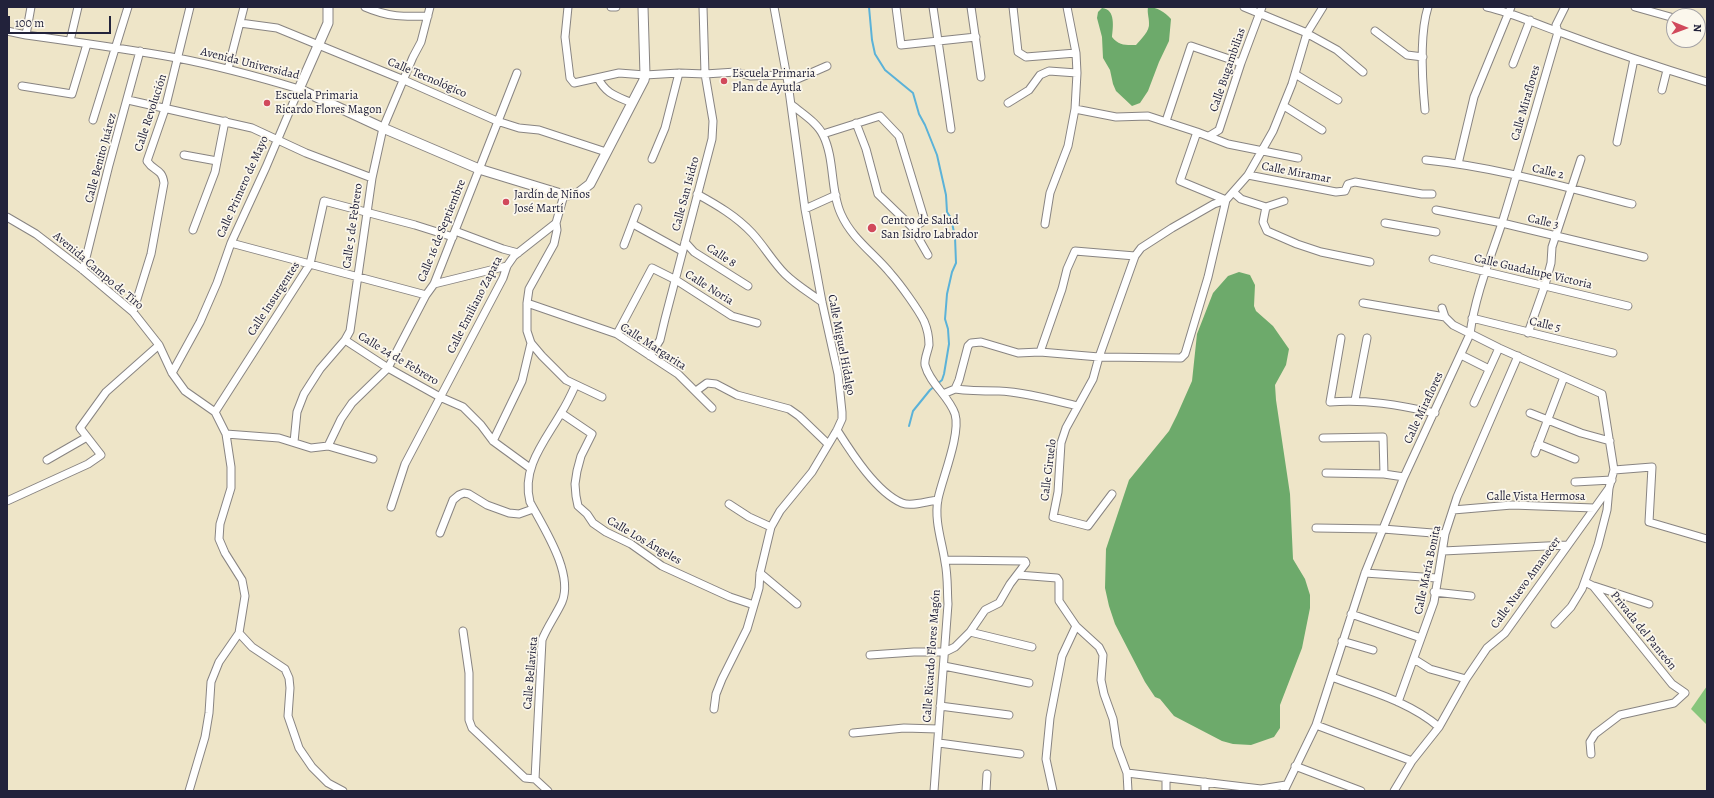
<!DOCTYPE html>
<meta charset="utf-8">
<style>
body{margin:0}
#map{position:relative;width:1714px;height:798px;overflow:hidden;background:#eee5c8;font-family:Alegreya,serif}
canvas{display:block}
.frame{position:absolute;inset:0;border:8px solid #22223b;pointer-events:none}
.north{position:absolute;left:1666px;top:8px;width:40px;height:40px;box-sizing:border-box;background:#fbf7ec;border:1px solid #a4a2a5;border-radius:50%;rotate:91deg;font-size:11px;font-weight:700;line-height:16px;text-align:center;color:#22223b}
.north::after{content:'';display:block;margin:auto;width:14px;height:18px;background:#d1495b;clip-path:polygon(50% 0,100% 100%,50% 72%,0 100%)}
.scale{position:absolute;left:8px;top:16px;width:103px;height:18px;box-sizing:border-box;border:2px solid #22223b;border-top:0;padding-left:5px;font-size:12px;line-height:14px;white-space:nowrap;color:#22223b;-webkit-text-stroke:3px #fbf7ec;paint-order:stroke}
</style>
<div id="map">
<canvas width="1714" height="798"></canvas>
<div class="frame"></div>
<div class="north">N</div>
<div class="scale">100 m</div>
</div>
<script>
const context = document.querySelector('canvas').getContext('2d');
context.lineJoin = 'round';
function fill(path, color) {
  context.fillStyle = color;
  context.fill(path, 'evenodd');
}
function strokePath(path, color, width, dash) {
  context.strokeStyle = color;
  context.lineWidth = width;
  context.lineCap = dash ? 'butt' : 'round';
  context.setLineDash(dash || []);
  context.stroke(path);
}
function label(font, color, halo, rows, align = 'center') {
  context.font = font + ' Alegreya,serif';
  context.lineWidth = 3.5;
  context.setLineDash([]);
  context.textBaseline = 'middle';
  context.strokeStyle = halo;
  context.fillStyle = color;
  for (const [text, x, y, turn = 0] of rows) {
    context.save();
    context.translate(x, y);
    context.rotate((+turn || 0) * Math.PI / 180);
    context.textAlign = isNaN(turn) ? turn : align;
    if (halo) context.strokeText(text, 0, 0);
    context.fillText(text, 0, 0);
    context.restore();
  }
}
fill(new Path2D(`
 M1707,686V725L1691,709Z`), '#87c57b');
fill(new Path2D(`
 M1148,7C1157,7 1165,12 1171,19L1169,41L1159,62L1148,91L1140,103L1132,106L1116,91L1113,84L1110,70L1103,58L1102,37L1097,18L1098,12L1102,8C1116,9 1113,28 1112,37C1119,46 1126,45 1136,45C1141,39 1150,31 1149,23C1149,17 1147,13 1148,7Z
 M1239,272L1250,275L1255,285L1254,306L1256,311L1273,326L1289,349L1286,365L1275,385L1276,400L1290,494L1293,559L1305,579L1310,595V608L1302,648L1280,705V728L1274,737L1251,745L1233,744L1222,741L1174,716L1160,699L1155,697L1145,682L1115,624L1109,606L1105,588L1106,549L1129,480L1169,431L1177,415L1192,381L1197,334L1213,293L1228,276Z`), '#6daa6b');
strokePath(new Path2D(`
 M869,7L872,40L875,54L885,70L913,93L919,114L925,125L937,155L946,195L947,212L951,218L955,237L956,263L952,272L947,294L945,319L948,329L949,344L944,374L942,380L930,390L913,411L909,426`), '#5bb2d8', 2);
const minor = new Path2D(`
 M365,7C388,17 404,17 428,16
 M568,7L565,37L570,78L574,83L619,73L645,75L679,73L705,74L736,72L750,76L787,75
 M611,7H616
 M896,7L901,45L976,37
 M933,7L951,129
 M971,7L981,77
 M1013,7L1018,52L1026,57L1076,53
 M1244,7L1307,33
 M1487,7C1513,13 1536,24 1562,33C1610,51 1658,67 1707,82
 M1635,7L1674,18
 M240,23L277,28L404,80L497,121L519,128L539,130L606,152
 M7,31L26,35C76,42 127,49 177,58C219,66 259,77 299,89L266,167L231,243L217,283L200,322L172,373
 M1375,31L1407,55L1423,57
 M1308,34L1337,50L1363,72
 M26,35L31,7
 M70,41L78,7
 M1513,64L1530,20
 M228,69L244,7
 M1295,74L1338,100
 M598,78C606,94 616,96 632,103
 M788,83L827,66
 M22,86L72,94L87,44
 M1662,90L1667,70
 M128,100L252,128L306,153L372,178
 M1008,103L1029,90L1040,75L1049,71L1077,73
 M791,104C801,113 817,122 823,135C835,159 830,190 841,214C852,239 875,254 891,274C900,284 918,309 924,321C927,328 929,337 929,345C928,351 924,359 925,365C930,384 949,396 955,414C961,434 942,479 938,499C934,521 942,541 945,562C948,576 947,590 948,604L934,791
 M1284,106L1322,130
 M1075,109L1116,117L1148,116L1197,132L1228,144L1298,158
 M1425,110C1422,79 1419,36 1428,7
 M93,120L128,7
 M1166,121L1191,46L1241,63
 M856,123L866,149L878,194L912,227L928,255
 M1197,132L1180,181L1226,200
 M823,134L880,116L899,136L924,218L921,223L912,227
 M1209,136L1219,130L1241,63L1262,7
 M1617,142L1634,59
 M184,155L217,161
 M652,159L665,128L679,73
 M1426,160C1496,167 1565,187 1632,204
 M1458,164L1474,97L1511,7
 M1248,175L1336,192L1345,191L1348,184L1355,182L1422,194H1432
 M1233,192L1241,199L1266,207L1284,201
 M697,194C717,205 736,216 752,233C764,246 773,262 785,274C796,285 810,293 822,302
 M1266,207L1263,222L1267,231L1297,244L1321,252L1370,262
 M805,209L836,195
 M1436,210L1502,223L1644,257
 M7,217L36,234L83,270L133,312L159,345L172,373L185,391L215,412L226,434L231,467V488L220,524L219,539L225,553L242,580L245,596L239,633L219,662L211,682L209,713L205,737L189,791
 M556,223L557,230L554,244L529,289L527,303V331L531,343L542,356L566,380L602,397
 M1385,223L1436,232
 M633,224L682,251
 M1045,224L1050,193L1068,146L1075,109L1077,73L1076,53L1067,7
 M193,230L215,172L225,121
 M455,231L503,249L518,253
 M685,242L694,252L748,286
 M231,243L426,295
 M624,245L638,208
 M1433,259L1628,306
 M83,270L109,165L140,51
 M434,284L507,266
 M527,303L617,334L678,374L712,408
 M1363,303L1445,317
 M1442,308L1445,317L1453,325L1499,348L1602,394L1614,470L1609,488L1607,510L1598,545L1582,589L1571,607L1555,624
 M133,312L151,254L164,183C162,168 154,172 147,161L165,109L190,7
 M1472,318L1613,353
 M1528,333L1545,285L1551,263L1552,247L1581,159
 M617,334L652,268L676,280L732,316L757,323
 M1341,338L1330,402C1366,399 1399,405 1435,413
 M345,340L388,368L440,397L463,407L481,425L493,441L530,468
 M1040,352L1062,289L1067,269L1075,251L1135,256
 M1461,355L1489,369
 M650,356L660,340L665,319L712,139L713,121L705,74L703,7
 M955,389C970,391 984,391 999,391C1025,392 1052,400 1078,406
 M696,391L707,383L716,384L737,395L789,409L799,416L828,444
 M943,394L955,389L959,380L968,346L971,343L981,342L1018,353L1040,352L1099,357L1181,358L1185,354L1208,277L1226,200
 M1355,400L1367,338
 M1474,403L1499,348
 M215,412L310,264L324,201L415,225L453,237
 M561,413L592,434L581,456L577,471L575,484L576,496L578,506L587,514L593,523L606,532L631,544L662,566L730,597L754,605
 M1530,413L1581,433L1610,441
 M837,430C851,452 876,492 902,503C912,507 927,501 938,500
 M226,434L279,438L311,448L328,446L373,459
 M1323,438L1383,437L1384,474
 M493,441L522,381L531,343
 M294,442L297,412L304,394L320,369L345,340L350,331L372,178L383,128L413,57L421,42L430,7
 M1538,444L1575,459
 M328,446L341,419L352,403L388,368L426,295L434,284L517,73
 M1535,453L1564,377
 M47,460L87,437
 M1614,470L1652,467L1649,522L1707,539
 M1326,473L1384,474L1404,477
 M1575,482L1612,480
 M1112,494L1088,526L1053,517L1058,492L1061,443L1066,428L1093,379L1099,357L1135,256L1141,248L1172,228L1214,204L1226,200L1248,175L1273,131L1292,84L1307,33L1323,7
 M7,501L88,464L101,455L80,428L106,392L159,345
 M729,504L749,517L771,527
 M391,507L405,464L503,278L507,266L514,256L556,223L564,195
 M1453,510L1512,505L1594,508
 M1316,528L1383,529L1445,534
 M440,533L453,500L459,495L464,493L469,494L487,505L509,513L519,514L533,509
 M1443,551L1567,545
 M760,573L797,604
 M1365,573L1437,578
 M1018,575L1057,578L1059,581V601L1076,626L1099,647L1103,655L1101,680L1104,694L1113,719L1117,746L1127,773L1128,791
 M1585,582L1593,586L1672,684L1685,693L1674,703L1620,715L1595,734L1590,742L1591,754
 M1594,586L1649,604
 M1434,592L1471,596
 M1351,614L1421,638
 M463,631L469,673V720L472,728L525,778L535,779
 M970,632L1032,647
 M239,633L252,647L285,669L289,678L290,688L288,716L299,748L312,767L328,783L343,791
 M1342,641L1373,650
 M870,655L914,652H945L955,647L970,632L985,610L999,603L1010,584L1026,563L1025,561L945,560
 M1414,659L1430,669L1466,679
 M944,666L1029,683
 M1332,677C1368,691 1409,701 1439,727
 M1398,702L1434,602L1445,534L1457,497L1518,356
 M940,706L1009,715
 M714,709L716,694L722,679L747,629L759,588L760,573L771,527L780,511L812,472L837,430L842,419V412L838,374L822,302L805,209L788,83L774,7
 M1316,725L1412,761
 M853,733L904,728L938,729
 M939,743L1020,754
 M1295,766L1361,791
 M1127,773L1261,789L1286,785
 M1166,778V791
 M535,779L542,640C547,627 556,615 562,602C574,573 543,527 530,502C521,468 545,441 561,413C566,405 571,395 575,386
 M535,779L548,791
 M1205,782V791
 M986,791L987,774
 M1053,791L1046,759L1050,718L1062,656L1076,626
 M1284,791L1316,725L1365,573L1404,477L1470,334C1475,296 1490,259 1502,223C1521,162 1538,100 1556,39L1558,32L1556,25L1565,7
 M1394,791L1412,761L1439,727L1466,679L1487,648L1505,633L1609,488`);
const tertiary = new Path2D(`
 M328,7V23L299,89L383,128L479,169L564,195L577,194L590,184L644,80L645,75L643,7`);
strokePath(minor, '#888482', 9);
strokePath(tertiary, '#888482', 11);
strokePath(minor, '#fff', 7);
strokePath(tertiary, '#fff', 9);
for (const [x, y, r, color] of [
 [724,81,4,"#d1495b"],
 [267,103,4,"#d1495b"],
 [506,202,4,"#d1495b"],
 [872,228,5,"#d1495b"]
]) {
  const dot = new Path2D();
  dot.arc(x, y, r, 0, 2 * Math.PI);
  context.fillStyle = color;
  context.fill(dot);
  strokePath(dot, '#fbf7ec', 1.5);
}
label('12px', '#22223b', '#fbf7ec', [
 ["Avenida Universidad",250,64,14],
 ["Calle Bugambilias",1228,70,-71],
 ["Calle Tecnológico",427,78,23],
 ["Calle Miraflores",1526,103,-74],
 ["Calle Revolución",151,113,-72],
 ["Calle Benito Juárez",101,158,-75],
 ["Calle 2",1548,172,13],
 ["Calle Miramar",1296,173,11],
 ["Calle Primero de Mayo",243,187,-66],
 ["Calle San Isidro",686,194,-75],
 ["Calle 3",1543,222,13],
 ["Calle 5 de Febrero",353,226,-82],
 ["Calle 16 de Septiembre",442,231,-68],
 ["Calle 8",721,256,33],
 ["Avenida Campo de Tiro",98,271,40],
 ["Calle Guadalupe Victoria",1533,272,13],
 ["Calle Noria",709,288,32],
 ["Calle Insurgentes",274,299,-57],
 ["Calle Emiliano Zapata",475,305,-63],
 ["Calle 5",1545,325,13],
 ["Calle Miguel Hidalgo",841,345,79],
 ["Calle Margarita",653,347,33],
 ["Calle 24 de Febrero",398,359,31],
 ["Calle Miraflores",1424,408,-65],
 ["Calle Ciruelo",1049,470,-83],
 ["Calle Vista Hermosa",1536,497],
 ["Calle Los Ángeles",644,541,30],
 ["Calle María Bonita",1428,570,-78],
 ["Calle Nuevo Amanecer",1526,583,-54],
 ["Privada del Panteón",1643,631,51],
 ["Calle Ricardo Flores Magón",932,656,-86],
 ["Calle Bellavista",531,673,-85]
]);
label('12px', '#22223b', '#fbf7ec', [
 ["Escuela Primaria",732,74],
 ["Plan de Ayutla",732,88],
 ["Escuela Primaria",275,96],
 ["Ricardo Flores Magon",275,110],
 ["Jardín de Niños",514,195],
 ["José Martí",514,209],
 ["Centro de Salud",881,221],
 ["San Isidro Labrador",881,235]
], 'left');
</script>
